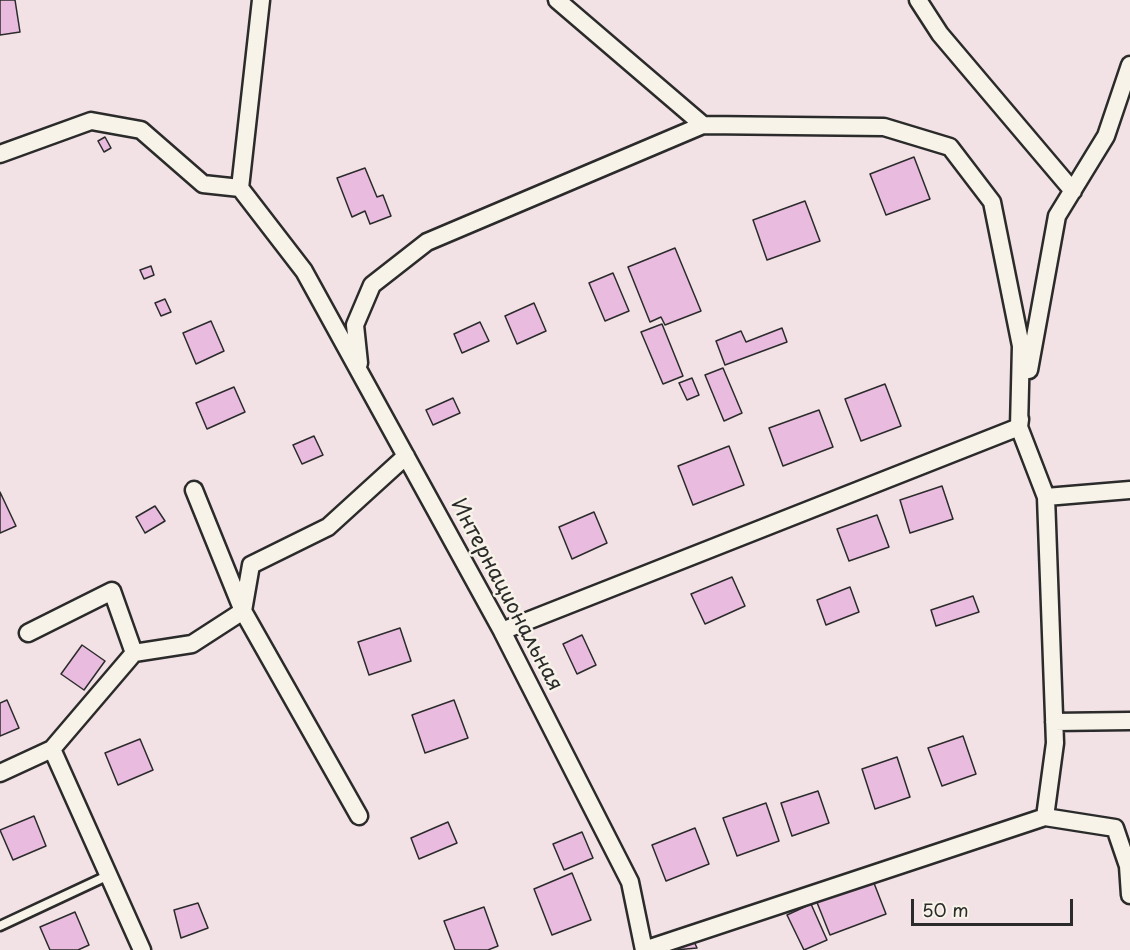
<!DOCTYPE html>
<meta charset="utf-8">
<style>
body{margin:0}
#map{position:relative;width:1130px;height:950px;overflow:hidden;background:#f2e2e5;font-family:"Playpen Sans",sans-serif}
canvas{display:block}
.scale{position:absolute;left:911px;top:899px;width:162px;height:27px;box-sizing:border-box;border:3px solid #2b2b2b;border-top:0;padding-left:8px;font-size:18px;line-height:21px;white-space:nowrap;color:#2b2b2b;-webkit-text-stroke:4px #f7f3e8;paint-order:stroke}
</style>
<div id="map">
<canvas width="1130" height="950"></canvas>
<div class="scale">50 m</div>
</div>
<script>
const context = document.querySelector('canvas').getContext('2d');
context.lineJoin = 'round';
function fill(path, color) {
  context.fillStyle = color;
  context.fill(path, 'evenodd');
}
function strokePath(path, color, width, dash) {
  context.strokeStyle = color;
  context.lineWidth = width;
  context.lineCap = dash ? 'butt' : 'round';
  context.setLineDash(dash || []);
  context.stroke(path);
}
function label(font, color, halo, rows, align = 'center') {
  context.font = font + ' "Playpen Sans",sans-serif';
  context.lineWidth = 5;
  context.setLineDash([]);
  context.textBaseline = 'middle';
  context.strokeStyle = halo;
  context.fillStyle = color;
  for (const [text, x, y, turn = 0] of rows) {
    context.save();
    context.translate(x, y);
    context.rotate((+turn || 0) * Math.PI / 180);
    context.textAlign = isNaN(turn) ? turn : align;
    if (halo) context.strokeText(text, 0, 0);
    context.fillText(text, 0, 0);
    context.restore();
  }
}
const building = new Path2D(`
 M0,0H15L20,32L0,35Z
 M105,137L111,148L104,152L98,141Z
 M914,157L930,199L886,215L870,174Z
 M365,168L377,197L383,195L391,216L370,224L365,211L352,217L337,178Z
 M805,201L820,241L767,260L753,220Z
 M675,248L701,311L665,325L661,317L650,322L628,267Z
 M151,266L154,275L144,279L140,270Z
 M613,273L629,311L605,321L589,283Z
 M165,299L171,312L161,316L155,303Z
 M534,303L546,331L517,344L505,316Z
 M211,321L224,351L196,364L183,333Z
 M480,322L489,341L462,353L454,334Z
 M662,324L683,376L663,384L641,332Z
 M782,328L787,342L725,365L716,341L741,331L746,342Z
 M723,368L742,413L724,421L705,375Z
 M692,378L699,395L687,400L679,383Z
 M885,384L901,426L861,441L845,399Z
 M234,387L245,412L207,429L196,403Z
 M453,398L460,413L433,425L426,410Z
 M819,410L833,447L783,466L769,428Z
 M314,436L323,455L302,464L293,445Z
 M729,446L744,485L693,505L678,466Z
 M942,486L953,519L910,533L900,500Z
 M0,492L16,526L0,533Z
 M155,506L165,521L145,533L136,517Z
 M594,512L607,543L572,559L559,527Z
 M877,515L889,547L849,561L837,529Z
 M732,577L745,606L705,624L691,594Z
 M850,587L859,612L826,625L817,600Z
 M973,596L979,612L936,626L931,610Z
 M400,628L411,661L369,675L358,642Z
 M582,635L596,665L577,674L563,644Z
 M82,645L105,661L84,690L61,674Z
 M7,700L19,728L0,736V703Z
 M454,700L468,738L425,753L412,715Z
 M963,736L976,774L942,786L928,748Z
 M140,739L153,770L118,785L105,753Z
 M897,757L910,797L875,809L862,769Z
 M818,791L829,823L792,836L781,803Z
 M766,803L779,841L737,856L723,818Z
 M34,816L46,846L13,860L0,830Z
 M448,822L457,843L419,859L411,838Z
 M695,828L709,864L666,881L652,845Z
 M582,832L593,858L564,870L553,844Z
 M572,873L591,920L552,935L534,889Z
 M872,878L886,914L830,935L816,900Z
 M198,903L208,928L181,938L174,910Z
 M811,904L827,940L804,950L787,915Z
 M484,907L498,946L488,950H455L444,921Z
 M75,912L89,945L78,950H50L40,927Z
 M692,937L697,948L675,950L674,946Z`);
fill(building, '#e8bbdf');
strokePath(building, '#2b2b2b', 1.5);
const service = new Path2D(`
 M0,926L109,875`);
const minor = new Path2D(`
 M261,0L240,188L304,271L502,631L630,882L644,950
 M918,0L940,34L1073,191
 M0,154L91,121L141,130L203,184L240,188
 M359,363L355,325L372,285L427,242L703,125
 M1029,370L1057,216L1106,136L1130,65
 M1020,419L1019,427L1046,497L1055,743L1045,817
 M194,490L243,611L359,816
 M1046,497L1130,490
 M502,631L1019,427L1021,346L992,202L950,147L884,127L703,125L557,0
 M28,633L112,591L134,653
 M1054,722L1130,721
 M52,749L134,653L192,644L243,611L251,565L328,527L406,456
 M0,773L52,749L142,950
 M644,950L1045,817L1115,828L1128,866L1130,895`);
strokePath(service, '#2b2b2b', 13);
strokePath(minor, '#2b2b2b', 21);
strokePath(service, '#f7f3e8', 8);
strokePath(minor, '#f7f3e8', 16);
label('21px', '#2b2b2b', '#f7f3e8', [
 ["Интернациональная",506,595,62]
]);
</script>
